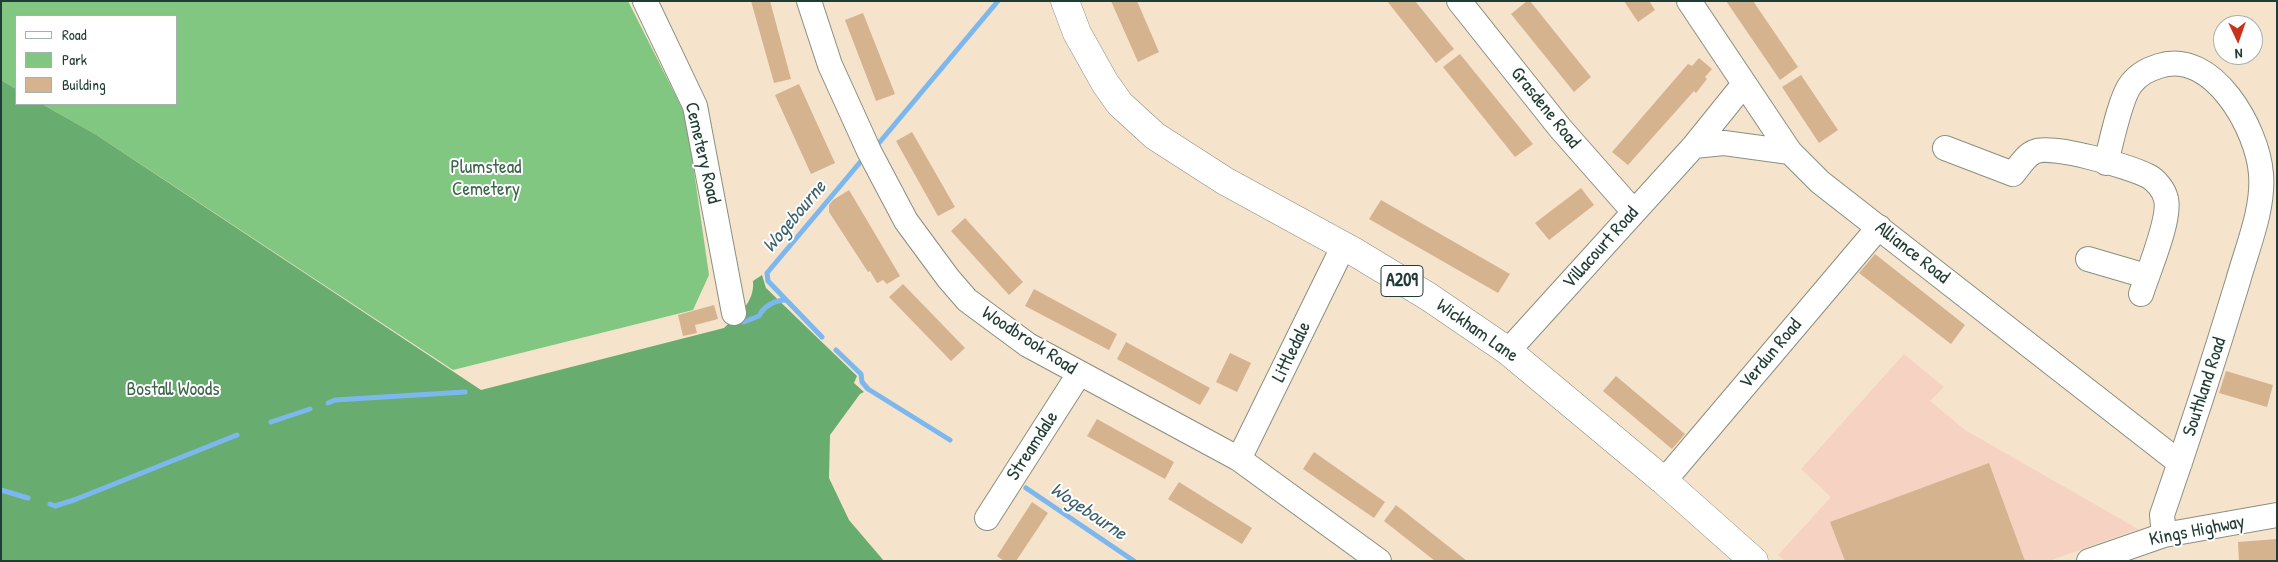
<!DOCTYPE html>
<style>
body{margin:0}
#map{position:relative;width:2278px;height:562px;overflow:hidden;background:#f5e3cb;font-family:"Patrick Hand",sans-serif}
canvas{display:block}
.frame{position:absolute;inset:0;border:2px solid #1f3d34;pointer-events:none}
.legend{position:absolute;left:15px;top:15px;width:162px;height:90px;box-sizing:border-box;background:#fff;border:1px solid #a5b1ae;margin:0;padding:6px 9px;list-style:none;font-size:15px;color:#1f3d34}
.legend li{display:flex;align-items:center;gap:10px;height:25px}
.legend b{width:25px;border:1px solid #a5b1ae}
.north{position:absolute;left:2213px;top:15px;width:50px;height:50px;box-sizing:border-box;background:#fff;border:1px solid #a5b1ae;border-radius:50%;rotate:177deg;font-size:14px;font-weight:700;line-height:20px;text-align:center;color:#1f3d34}
.north::after{content:'';display:block;margin:auto;width:18px;height:22px;background:#c8321e;clip-path:polygon(50% 0,100% 100%,50% 72%,0 100%)}
</style>
<div id="map">
<canvas width="2278" height="562"></canvas>
<div class="frame"></div>
<ul class="legend">
<li><b style="height:6px;background:#fff"></b>Road</li>
<li><b style="height:14px;background:#82c781"></b>Park</li>
<li><b style="height:14px;background:#d5b38f"></b>Building</li>
</ul>
<div class="north">N</div>
</div>
<script>
const context = document.querySelector('canvas').getContext('2d');
context.lineJoin = 'round';
function fill(path, color) {
  context.fillStyle = color;
  context.fill(path, 'evenodd');
}
function strokePath(path, color, width, dash) {
  context.strokeStyle = color;
  context.lineWidth = width;
  context.lineCap = dash ? 'butt' : 'round';
  context.setLineDash(dash || []);
  context.stroke(path);
}
function label(font, color, halo, rows, align = 'center') {
  context.font = font + ' "Patrick Hand",sans-serif';
  context.lineWidth = 4;
  context.setLineDash([]);
  context.textBaseline = 'middle';
  context.strokeStyle = halo;
  context.fillStyle = color;
  for (const [text, x, y, turn = 0] of rows) {
    context.save();
    context.translate(x, y);
    context.rotate((+turn || 0) * Math.PI / 180);
    context.textAlign = isNaN(turn) ? turn : align;
    if (halo) context.strokeText(text, 0, 0);
    context.fillText(text, 0, 0);
    context.restore();
  }
}
fill(new Path2D(`
 M1904,354L1944,387L1930,401L1965,430L2138,529L2049,561H1785L1778,555L1831,497L1801,469Z`), '#f6d2c3');
fill(new Path2D(`
 M1,1H628L686,116L709,275L693,310L453,370L95,134L42,104H176V16H16V89L1,80Z`), '#82c781');
fill(new Path2D(`
 M1,80L16,89V104H42L95,134L481,390L724,328C738,315 755,302 753,281L762,275L766,288L857,376L854,383L864,392L860,394L830,435L829,478L849,520L884,561H1Z`), '#69ac6f');
strokePath(new Path2D(`
 M879,143L998,1
 M744,322L759,316C764,306 775,300 786,300
 M822,337L768,281L767,273L862,160
 M836,350L861,374L862,382L868,389L950,440
 M328,403L335,400L465,392
 M271,422L310,409
 M1026,488L1134,561
 M1,490L28,498
 M50,504L55,506L74,500L237,435`), '#7cb7ee', 5);
fill(new Path2D(`
 M751,1H770L791,79L774,83Z
 M1111,1H1137L1159,52L1138,62Z
 M1387,1H1415L1454,49L1436,63Z
 M1527,1H1530L1591,77L1574,92L1511,14Z
 M1624,1H1649L1655,10L1638,22Z
 M1726,1H1753L1798,67L1780,80Z
 M863,13L895,94L876,101L845,20Z
 M1460,54L1533,144L1515,157L1443,67Z
 M1699,58L1712,69L1705,77L1707,79L1696,93L1694,91L1628,165L1612,152L1688,64L1692,66Z
 M1801,75L1838,130L1819,143L1782,87Z
 M799,84L835,163L811,174L775,95Z
 M912,132L955,207L938,216L896,141Z
 M1581,188L1594,205L1549,240L1535,223Z
 M849,190L900,276L887,284L883,280L877,283L870,271L868,272L829,212V205L833,200Z
 M1381,200L1510,274L1498,293L1369,219Z
 M965,218L1023,282L1009,295L951,231Z
 M1875,254L1965,325L1951,344L1859,273Z
 M903,284L965,348L951,361L889,297Z
 M1034,289L1117,334L1109,350L1025,306Z
 M714,305L718,319L695,325L697,333L683,336L678,315Z
 M1126,342L1210,388L1200,405L1117,359Z
 M1230,353L1251,363L1237,392L1216,382Z
 M2226,371L2273,385L2267,407L2219,393Z
 M1616,376L1685,434L1672,449L1603,391Z
 M1097,419L1174,462L1165,479L1087,436Z
 M1314,452L1385,502L1374,518L1303,469Z
 M1989,463L2025,561H1845L1830,522Z
 M1179,482L1252,528L1242,544L1168,499Z
 M1032,502L1048,513L1016,561H1004L997,556Z
 M1396,505L1467,561H1435L1384,521Z
 M2277,539V561H2239L2238,542Z`), '#d5b38f');
const minor = new Path2D(`
 M645,1L695,106L734,313
 M809,1L830,65L869,151L906,221L948,278L967,300L1028,345L1239,459L1379,561
 M1459,1L1560,128L1634,212
 M1689,1L1790,152L1820,182L2180,463
 M1694,146L1744,84
 M1945,148L2013,174C2019,167 2025,156 2034,152C2050,143 2130,167 2148,176C2156,180 2164,190 2166,199C2171,219 2148,272 2141,294
 M2106,163C2111,144 2120,98 2131,84C2139,74 2147,70 2159,66C2213,48 2258,130 2261,174C2264,209 2247,248 2238,281C2214,360 2189,437 2162,515L2164,535
 M2088,259L2146,276
 M1508,351L1694,146L1724,143L1790,152
 M1239,459L1344,245
 M1664,481L1879,227
 M987,518L1079,374
 M2089,561L2164,535L2277,515`);
const major = new Path2D(`
 M1065,1L1077,33L1105,83L1120,104L1155,136L1225,181L1353,251L1429,297L1508,351L1664,481L1754,561`);
strokePath(minor, '#8a9080', 26);
strokePath(major, '#8a9080', 29);
strokePath(minor, '#fff', 24);
strokePath(major, '#fff', 28);
for (const [x, y, w] of [
 [1402,281,42]
]) {
  const box = new Path2D();
  box.roundRect(x - w / 2, y - 15.5, w, 31, 4);
  context.fillStyle = '#fff';
  context.fill(box);
  strokePath(box, '#1f3d34', 1);
}
label('bold 18px', '#1f3d34', null, [
 ["A209",1402,281]
]);
label('19px', '#1f3d34', '#fff', [
 ["Grasdene Road",1545,108,51],
 ["Cemetery Road",702,153,77],
 ["Villacourt Road",1601,248,-48],
 ["Alliance Road",1912,253,38],
 ["Wickham Lane",1477,331,35],
 ["Woodbrook Road",1029,341,33],
 ["Littledale",1292,352,-64],
 ["Verdun Road",1771,354,-50],
 ["Southland Road",2205,387,-72],
 ["Streamdale",1033,446,-57],
 ["Kings Highway",2197,531,-11]
]);
label('19px', '#3d664b', '#fff', [
 ["Plumstead",486,168],
 ["Cemetery",486,190],
 ["Bostall Woods",173,390]
]);
label('italic 20px', '#3b626c', '#fff', [
 ["Wogebourne",795,217,-50],
 ["Wogebourne",1088,512,34]
]);
</script>
